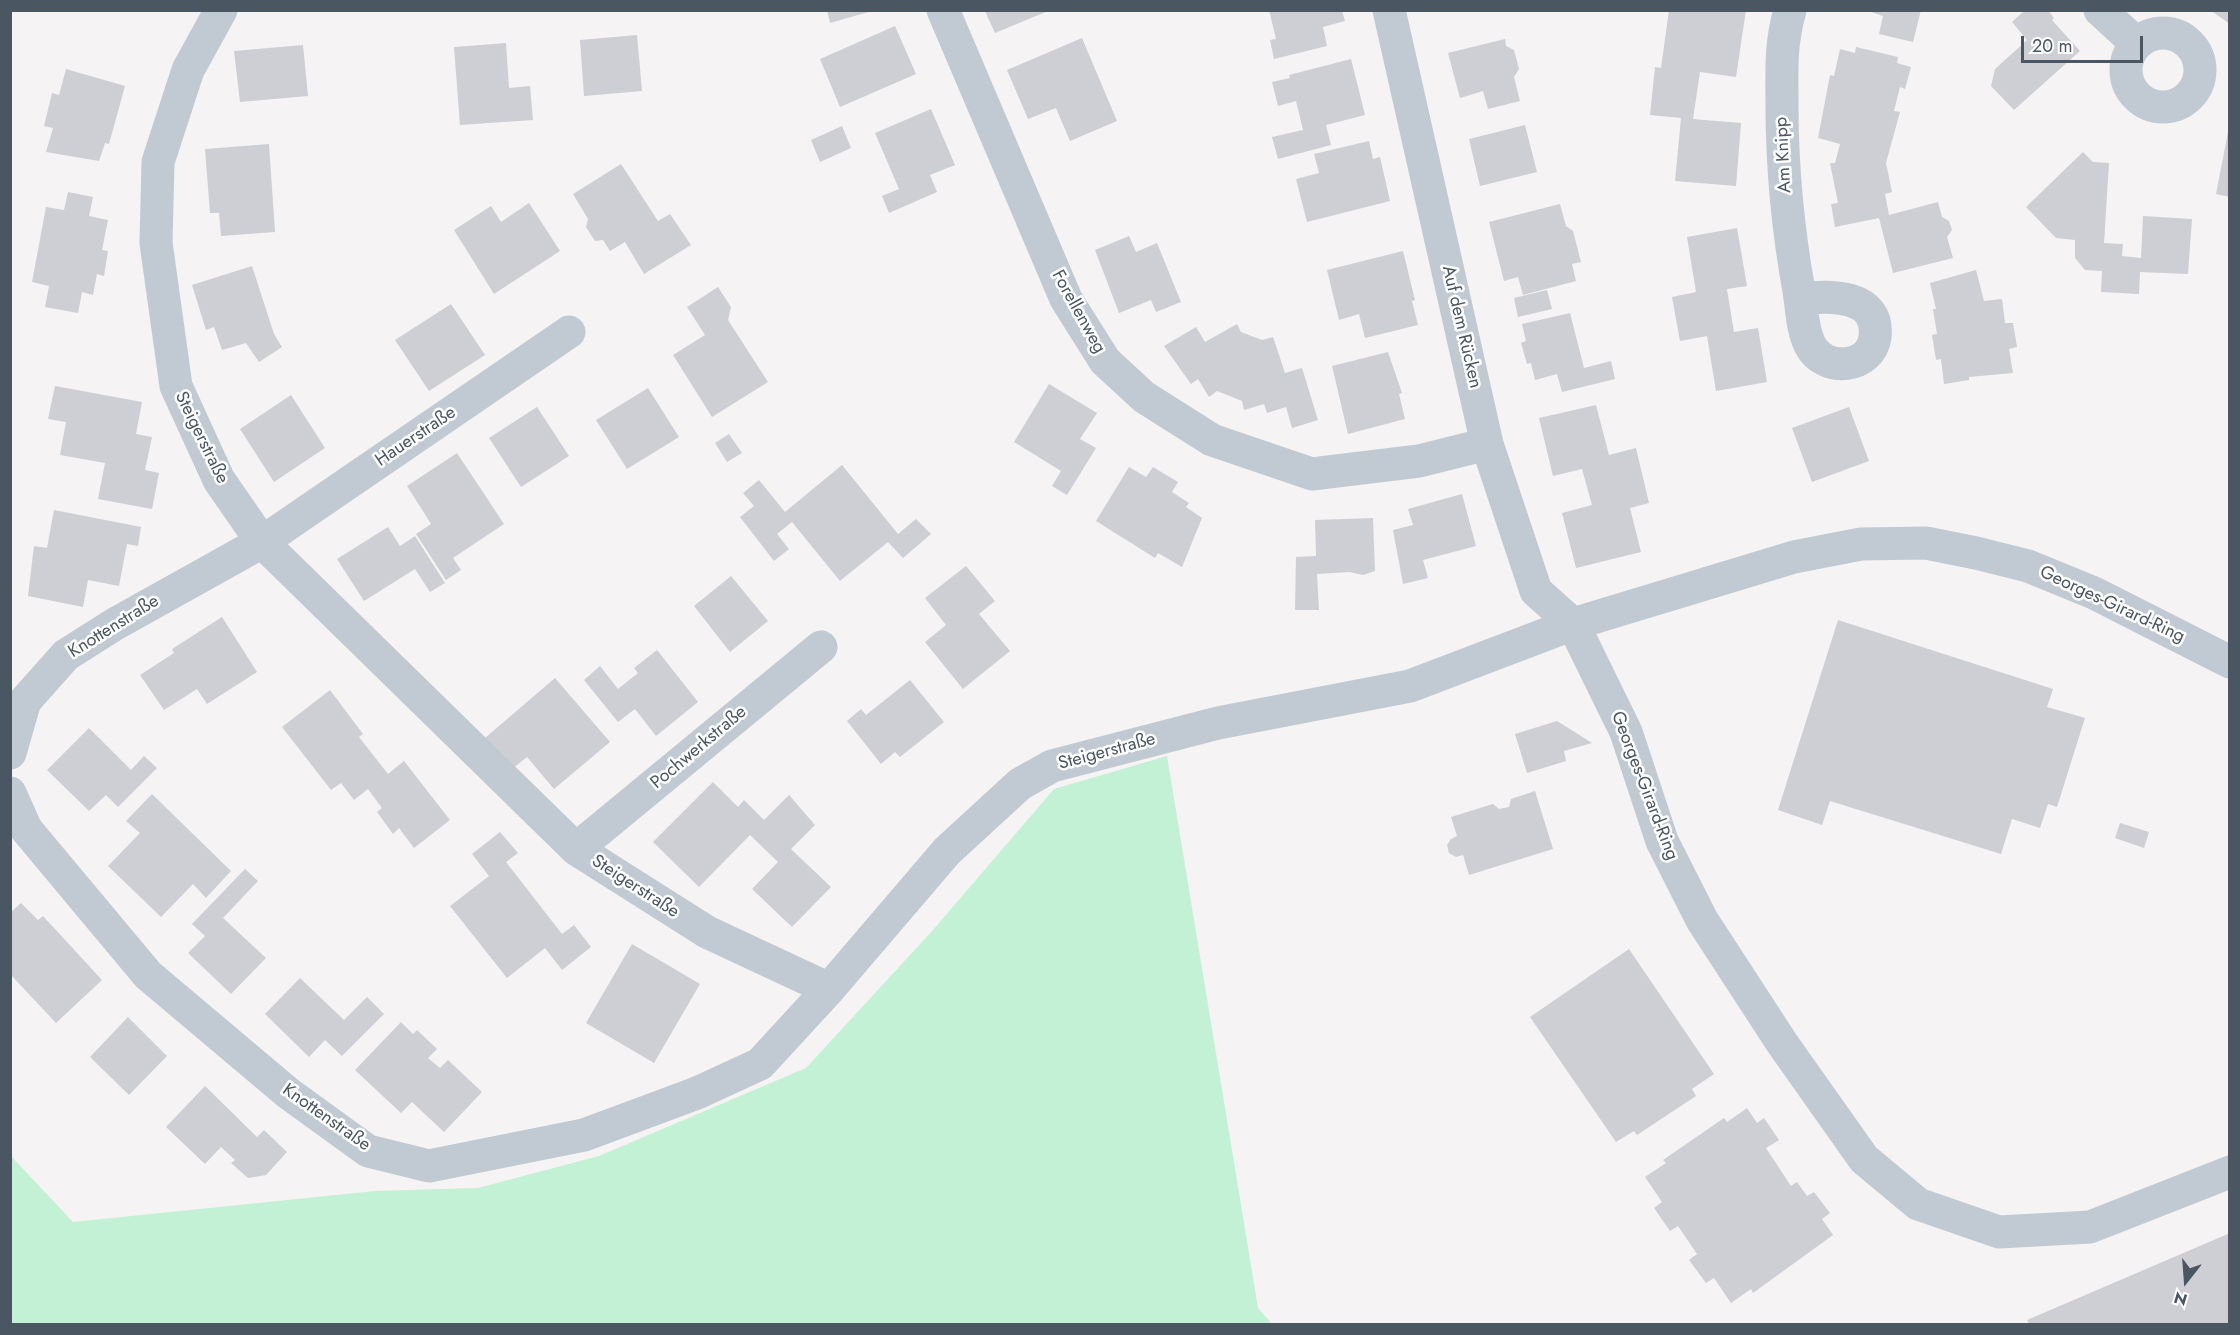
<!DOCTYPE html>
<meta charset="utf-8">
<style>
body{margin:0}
#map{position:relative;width:2240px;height:1335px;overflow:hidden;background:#f5f3f3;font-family:Jost,sans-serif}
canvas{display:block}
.frame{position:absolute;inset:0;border:12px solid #4a5661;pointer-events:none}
.north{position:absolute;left:2156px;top:1251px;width:60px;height:60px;-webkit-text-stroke:4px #fff;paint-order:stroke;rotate:197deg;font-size:16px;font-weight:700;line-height:24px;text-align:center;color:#4a5661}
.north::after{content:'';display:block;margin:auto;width:21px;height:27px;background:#4a5661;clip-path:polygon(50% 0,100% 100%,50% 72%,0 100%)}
.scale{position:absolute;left:2021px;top:36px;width:122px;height:27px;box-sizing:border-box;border:3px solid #4a5661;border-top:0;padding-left:8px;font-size:18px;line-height:21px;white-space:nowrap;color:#4a5661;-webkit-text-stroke:4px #fff;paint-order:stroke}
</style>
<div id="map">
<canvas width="2240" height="1335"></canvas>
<div class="frame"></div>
<div class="north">N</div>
<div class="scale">20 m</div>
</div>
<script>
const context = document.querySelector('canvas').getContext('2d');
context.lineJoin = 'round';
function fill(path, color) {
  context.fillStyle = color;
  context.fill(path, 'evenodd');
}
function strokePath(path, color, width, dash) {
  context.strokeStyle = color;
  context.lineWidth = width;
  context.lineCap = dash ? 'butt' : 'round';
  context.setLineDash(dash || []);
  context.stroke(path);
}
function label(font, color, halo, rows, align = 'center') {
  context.font = font + ' Jost,sans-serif';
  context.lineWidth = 5;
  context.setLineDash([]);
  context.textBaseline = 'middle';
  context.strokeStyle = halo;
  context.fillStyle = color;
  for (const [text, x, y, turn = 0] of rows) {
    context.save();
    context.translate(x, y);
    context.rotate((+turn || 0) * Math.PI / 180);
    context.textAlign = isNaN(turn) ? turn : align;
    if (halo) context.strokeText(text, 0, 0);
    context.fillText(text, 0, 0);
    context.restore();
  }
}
fill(new Path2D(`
 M1167,756L1258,1308L1272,1324H11V1156L73,1222L375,1191L478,1188L599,1156L806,1068L933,930L1054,789Z`), '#c3f1d5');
fill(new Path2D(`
 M827,10H872V11L830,23Z
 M1269,10H1342L1345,21L1323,27L1327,46L1274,59L1270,40L1276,39Z
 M1669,10H1746L1736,77L1700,72L1693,119L1741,123L1736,186L1675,181L1681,118L1650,115L1655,67L1661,68Z
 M1865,10H1921L1913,42L1879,34L1883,16Z
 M2025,10H2048L2054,18L2052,20L2080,51L2014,110L1991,86L1995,69L2027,40L2012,22Z
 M2210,10H2230V24Z
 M985,11H1048L995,33Z
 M895,26L916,74L840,107L820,59Z
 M637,35L642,91L584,96L580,40Z
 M1082,38L1117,121L1070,141L1056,108L1028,119L1007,70Z
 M1505,39L1506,46L1514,50L1519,69L1514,77L1520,101L1488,109L1483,91L1460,98L1448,53Z
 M506,43L509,88L530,86L533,120L460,125L454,47Z
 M303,45L308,96L240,102L234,51Z
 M1856,47L1898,57L1897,63L1911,67L1905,89L1900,87L1894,111L1900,112L1886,163L1892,192L1885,194L1889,215L1938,202L1942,217L1949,221L1952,230L1947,237L1953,258L1893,273L1879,218L1835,227L1831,204L1838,203L1830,163H1835L1840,144L1818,138L1830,75L1834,76L1840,49L1855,53Z
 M1351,59L1365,115L1326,125L1331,145L1278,159L1272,137L1303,130L1296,101L1278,106L1272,82L1290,78L1289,75Z
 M66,69L125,86L109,144L105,143L99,161L46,152L53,128L44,126L52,93L59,95Z
 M931,109L955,165L930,175L937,192L889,213L882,196L899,189L875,133Z
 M1525,125L1537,172L1480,186L1469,139Z
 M842,126L851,148L820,162L811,140Z
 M2228,132H2230V197L2216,194Z
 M1369,141L1373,159L1380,157L1390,201L1307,222L1296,179L1319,173L1314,154Z
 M269,144L275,232L221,236L219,213H210L205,149Z
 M2083,152L2093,162L2109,163L2104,243L2123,244L2122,256L2141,258L2143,216L2192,219L2188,274L2140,272L2139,294L2101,292L2102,271L2085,270L2075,258V240L2056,238L2026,207Z
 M621,164L658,221L670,214L691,245L644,274L625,242L610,251L603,240L595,241L586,227L588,219L573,194Z
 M68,192L93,197L89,216L108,220L102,250L108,251L104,276L97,274L93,295L82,292L78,313L45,307L49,286L32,282L46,207L64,210Z
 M529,203L560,251L494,294L454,230L491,206L501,222Z
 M1560,204L1566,226L1573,231L1581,262L1572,264L1576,281L1523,295L1518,277L1504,281L1489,222Z
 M1737,228L1747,286L1727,289L1734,332L1758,328L1767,382L1716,391L1707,336L1680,341L1672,297L1696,292L1687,237Z
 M1129,236L1136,252L1157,243L1181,302L1156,312L1151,300L1119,313L1095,250Z
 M1403,251L1415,300L1412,301L1418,325L1365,338L1359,314L1339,320L1327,270Z
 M252,266L274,334L282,347L259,362L246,343L222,350L214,327L206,330L192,285Z
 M1976,270L1984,301L2002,299L2005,323H2013L2017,347L2009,349L2013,373L1969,377V380L1944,384L1941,359L1936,360L1932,335L1937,334L1933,309H1936L1930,283Z
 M718,287L731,307L728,320L768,382L712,417L673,355L705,335L687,307Z
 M1547,290L1552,309L1518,317L1514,298Z
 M451,304L485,355L429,391L395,340Z
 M1570,313L1584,368L1611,361L1615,379L1562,392L1557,374L1535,380L1531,363L1527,364L1521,343L1526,341L1522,324Z
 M1237,324L1241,332L1262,340L1273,337L1285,373L1302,368L1318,420L1292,428L1286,407L1267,413L1264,404L1244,410L1242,401L1217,391L1209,397L1198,379L1191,384L1164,346L1196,327L1205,342Z
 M1388,352L1402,393L1399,394L1405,419L1348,434L1332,366Z
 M1049,384L1097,413L1080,439L1096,448L1067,495L1052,486L1061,471L1014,442Z
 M55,386L142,402L136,434L152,437L145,470L159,473L152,509L98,499L105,463L60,455L66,422L48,419Z
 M648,388L679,437L627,469L596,420Z
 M291,395L325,448L274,482L240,429Z
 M1596,405L1609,455L1636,448L1649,503L1630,508L1641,552L1576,568L1562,513L1592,505L1582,469L1553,476L1539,418Z
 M537,407L569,456L521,487L489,438Z
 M1849,407L1869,461L1812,482L1792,428Z
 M729,434L742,453L727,462L715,443Z
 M457,453L504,524L453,558L461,570L446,580L416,534L431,524L407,486Z
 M842,465L898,534L916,519L931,534L903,558L888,542L840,581L792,522L777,534L789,549L774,561L740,517L754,506L743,493L759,480L785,512Z
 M1129,467L1146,477L1153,467L1178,482L1172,492L1189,503L1186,507L1202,518L1182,567L1158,553L1155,558L1096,521Z
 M1462,494L1476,546L1423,560L1428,578L1403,584L1393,530L1413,525L1408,509Z
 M54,510L141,527L138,546L127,544L119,586L88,580L83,607L28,596L34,546L47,548Z
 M1373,518L1375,571L1363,575L1349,572L1317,574L1319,610H1295L1296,557L1316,556L1315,520Z
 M388,527L400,546L415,536L445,583L430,592L415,569L364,601L337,559Z
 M966,566L995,601L979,614L1010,651L963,689L925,642L946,625L925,598Z
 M731,576L768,621L730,652L694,606Z
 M222,617L257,672L207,704L197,689L164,710L140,675L174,653L172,649Z
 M1838,620L2053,689L2047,707L2085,718L2057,807L2048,804L2040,828L2012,819L2001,854L1830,801L1822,825L1778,810Z
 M657,650L698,702L656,736L635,709L618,722L584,680L600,666L618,689L638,673L634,668Z
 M555,678L610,742L554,789L527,757L512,769L485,738Z
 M910,680L944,722L900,757L895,752L881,764L847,721L861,709L866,715Z
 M330,690L363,734L359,737L388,774L404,761L450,820L414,848L399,828L393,834L377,812L382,808L368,789L354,800L341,783L331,790L282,727Z
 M1557,721L1592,743L1564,751L1566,761L1527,773L1515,734Z
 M89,728L131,770L144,756L157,768L118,807L106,795L89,811L47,770Z
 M713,782L738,807L744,800L764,820L789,795L815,825L791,849L831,887L792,927L752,889L778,862L750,835L699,887L653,842Z
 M1535,791L1553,849L1469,875L1463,855L1456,857L1449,853L1447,845L1451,839L1457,836L1451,817L1493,804L1499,809L1509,807L1511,799Z
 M152,794L231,871L206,898L193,884L161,917L108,866L140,833L126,821Z
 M2120,823L2149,832L2144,848L2115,838Z
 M500,832L518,853L506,862L562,934L574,925L591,947L562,970L545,948L507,978L450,906L489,876L472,854Z
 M245,869L258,881L223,918L266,958L231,994L188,953L205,936L192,924Z
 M21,903L38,920L43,916L102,980L56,1023L10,974V913Z
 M632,944L700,984L654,1063L586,1023Z
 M1629,949L1714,1074L1692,1089L1696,1096L1637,1135L1634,1131L1616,1142L1530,1017Z
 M300,978L344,1020L367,997L384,1014L342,1056L325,1040L309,1057L265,1014Z
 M128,1017L167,1056L129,1095L90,1057Z
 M401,1022L413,1034L417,1030L437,1049L428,1058L440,1068L448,1060L482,1092L444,1132L412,1102L401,1113L355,1070Z
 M205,1086L257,1137L264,1130L287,1152L266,1175L248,1178L231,1163L235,1160L221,1147L205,1164L166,1127Z
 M1747,1108L1757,1123L1764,1118L1779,1140L1766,1148L1791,1186L1797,1182L1807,1196L1814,1192L1830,1213L1822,1219L1833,1235L1753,1293L1751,1289L1731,1303L1714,1278L1706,1283L1689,1260L1697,1254L1678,1226L1670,1231L1654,1208L1662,1202L1645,1177L1666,1163L1663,1160L1724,1118L1727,1122Z
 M2230,1233V1324H2029L2027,1320Z`), '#cdcfd5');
strokePath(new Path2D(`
 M221,10L188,70L158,162L156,243L176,386L219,480L262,542L576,849L707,932L829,989L947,851L1020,784L1052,766L1218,723L1410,686L1573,624L1794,557L1861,544L1926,543L1976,553L2028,566L2094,593L2230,662
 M943,10L1066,299L1105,361L1144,397L1212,440L1312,474L1419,461L1487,444
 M1389,10L1487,444L1536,591L1573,624L1626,732L1662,841L1702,920L1782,1043L1864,1159L1918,1204L1999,1232L2090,1227L2230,1172
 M1790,10C1780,46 1782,69 1782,105C1782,168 1788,230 1799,291C1802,309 1802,329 1810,345C1825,374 1871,368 1875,337C1880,294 1829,295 1800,299
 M2100,10L2136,43
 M2126 70a37 37 0 1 1 74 0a37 37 0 1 1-74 0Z
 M10,753L25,701L66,655L115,624L262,542L569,332
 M10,793L26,829L148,975L288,1093L368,1151L429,1166L584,1135L697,1093L760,1064L829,989
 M576,849L821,647`), '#c1cad2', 33);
label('18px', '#4a5661', '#fff', [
 ["Am Knipp",1784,155,-93],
 ["Forellenweg",1078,312,61],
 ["Auf dem Rücken",1461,327,77],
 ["Hauerstraße",416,437,-34],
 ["Steigerstraße",201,438,64],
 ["Georges-Girard-Ring",2112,605,25],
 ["Knottenstraße",114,627,-32],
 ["Pochwerkstraße",699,748,-40],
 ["Steigerstraße",1107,752,-15],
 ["Georges-Girard-Ring",1644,786,69],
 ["Steigerstraße",635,887,33],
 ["Knottenstraße",326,1118,35]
]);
</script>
